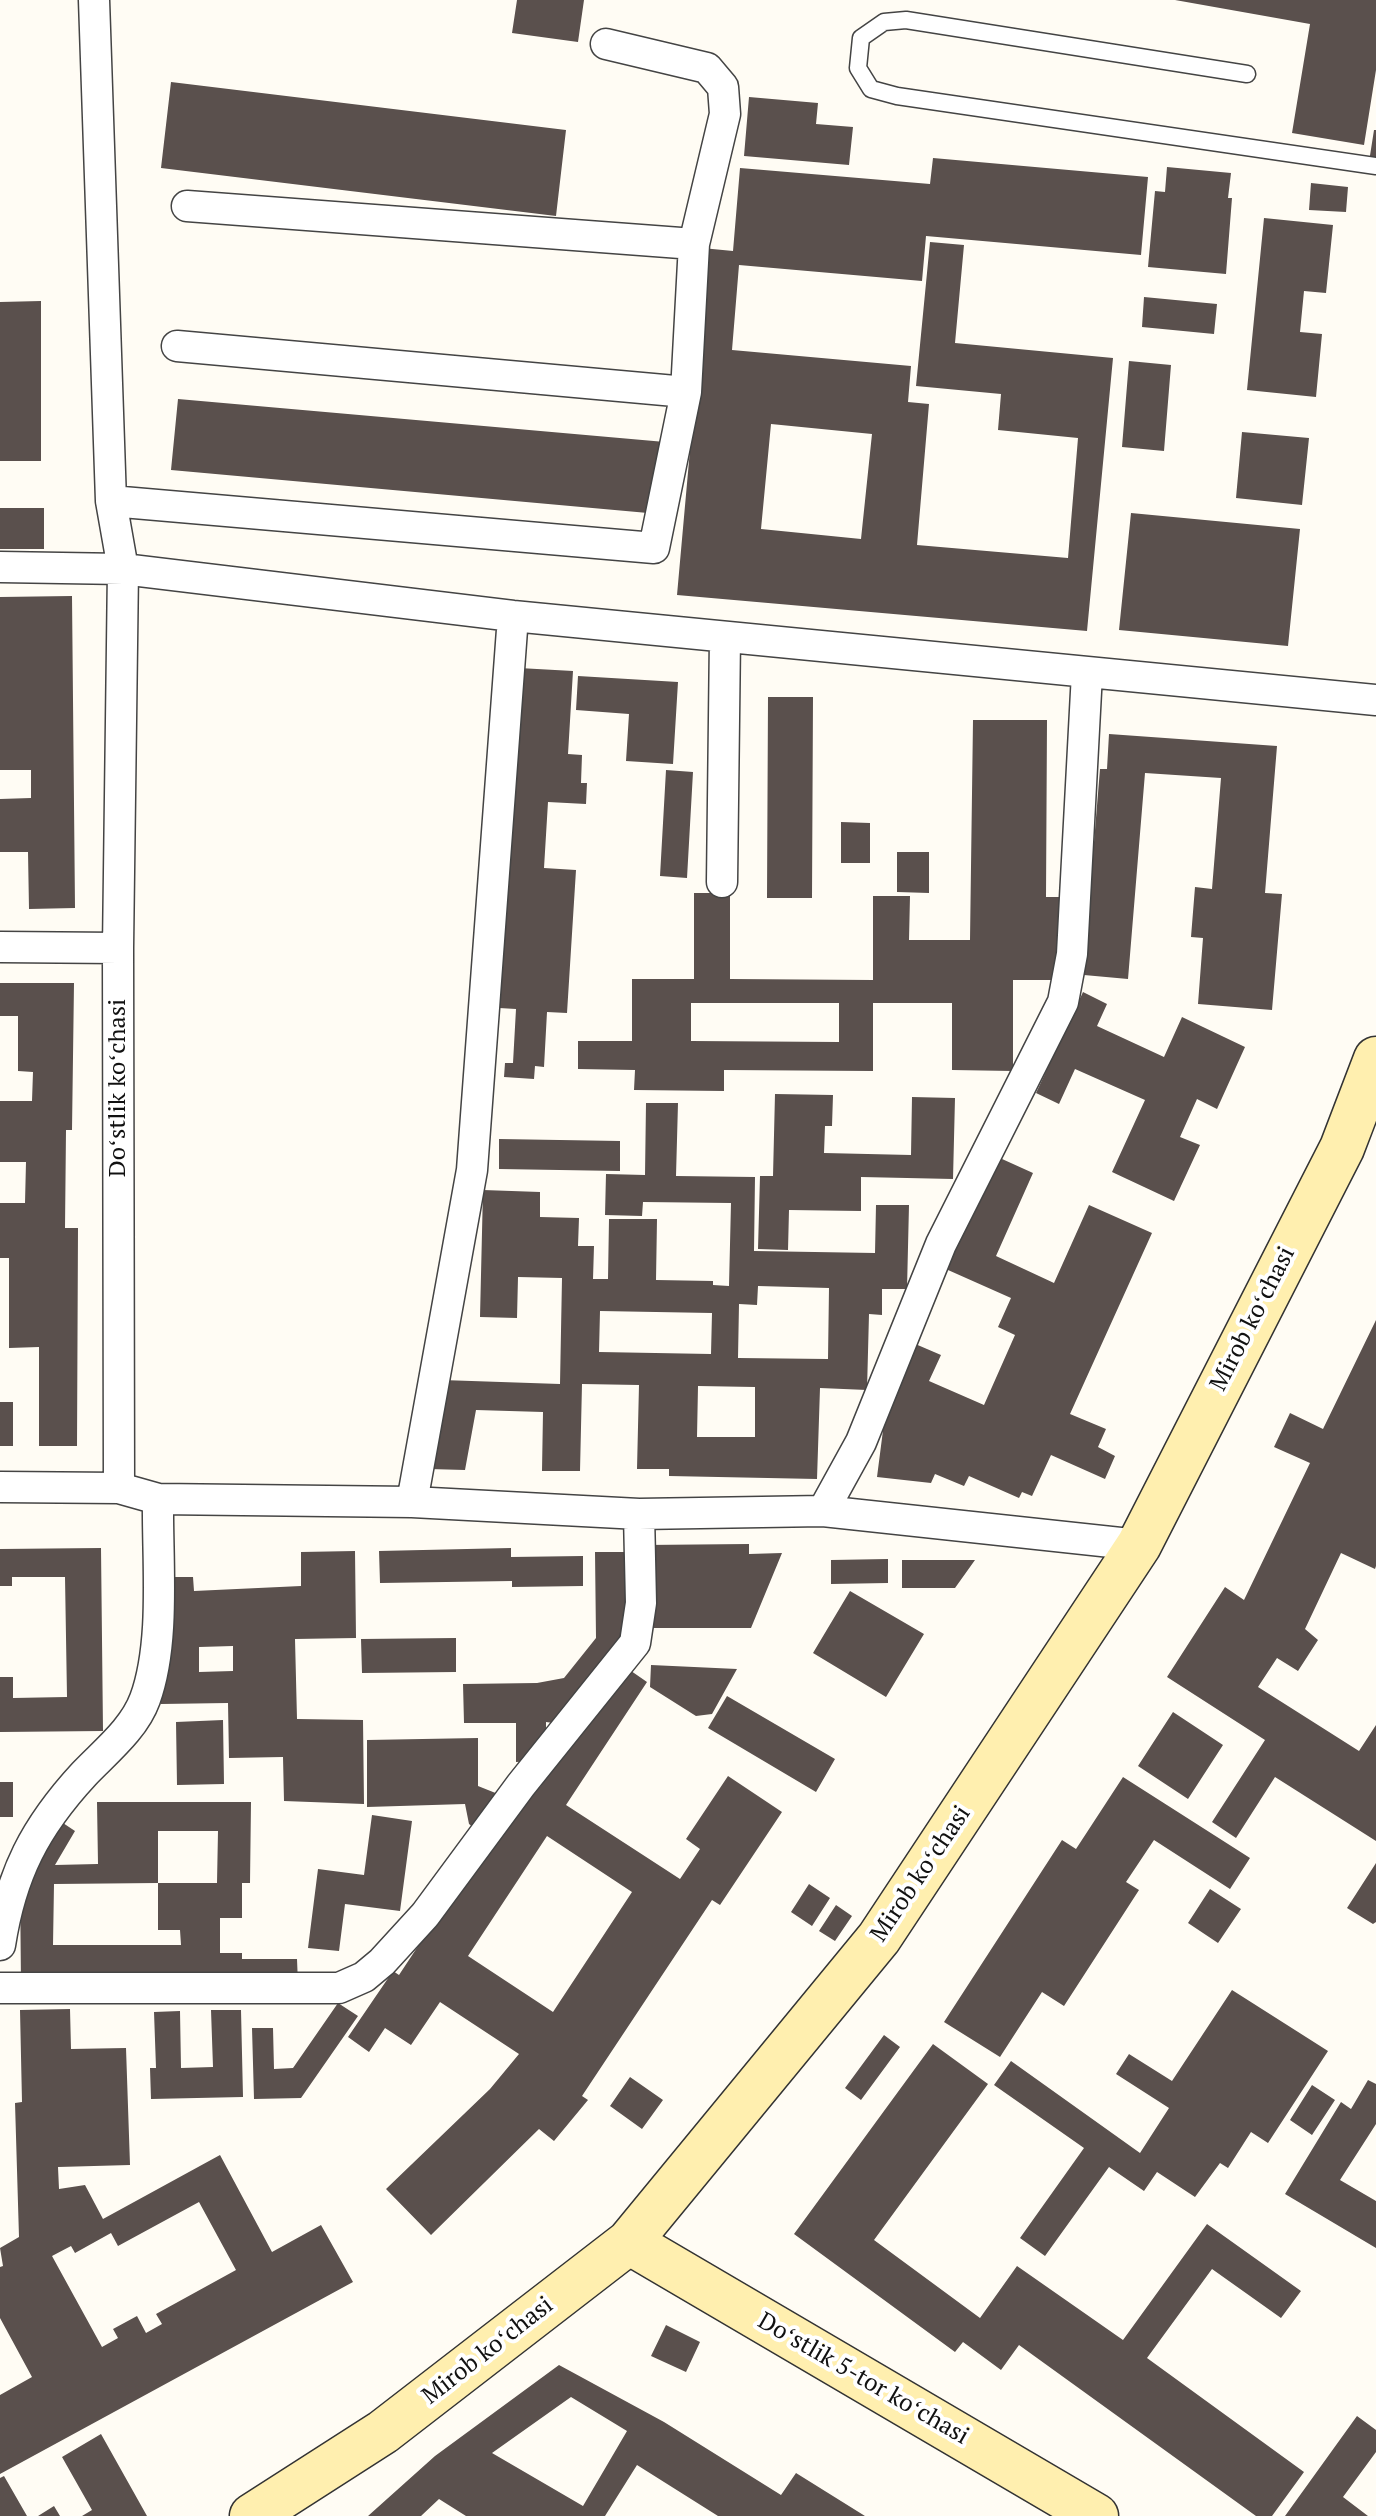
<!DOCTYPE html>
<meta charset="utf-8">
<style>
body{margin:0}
canvas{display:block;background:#fffcf4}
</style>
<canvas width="1376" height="2516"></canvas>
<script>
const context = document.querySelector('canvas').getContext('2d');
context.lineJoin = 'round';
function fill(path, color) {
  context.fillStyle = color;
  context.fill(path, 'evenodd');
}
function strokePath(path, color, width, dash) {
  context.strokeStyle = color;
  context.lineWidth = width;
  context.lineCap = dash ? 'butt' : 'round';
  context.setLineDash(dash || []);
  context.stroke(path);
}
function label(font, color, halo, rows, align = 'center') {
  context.font = font + ' "PT Serif",serif';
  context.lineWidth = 8;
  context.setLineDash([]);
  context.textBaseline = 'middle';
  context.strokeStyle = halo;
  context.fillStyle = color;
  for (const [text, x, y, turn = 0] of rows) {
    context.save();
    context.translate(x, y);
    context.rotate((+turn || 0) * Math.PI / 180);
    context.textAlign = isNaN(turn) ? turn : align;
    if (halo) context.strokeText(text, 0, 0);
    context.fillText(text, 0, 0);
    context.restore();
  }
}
fill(new Path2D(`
 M517,0H584L578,42L512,33Z
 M1175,0H1376V70L1364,145L1292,133L1310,24Z
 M171,82L566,130L556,216L161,168Z
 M749,97L818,103L816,124L853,127L849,165L744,156Z
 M1374,130H1376V163L1369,162Z
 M933,158L1148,177L1141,255L926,236L922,281L739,265L732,350L911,366L908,402L929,404L917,545L1068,558L1078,438L998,430L1001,394L916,386L930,242L964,245L955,343L1113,358L1087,631L677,595L696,383L702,248L733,251L740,168L930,184ZM771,424L872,434L861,539L761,529Z
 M1167,167L1231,173L1228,198H1232L1226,274L1148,267L1155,191L1165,192Z
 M1311,183L1348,187L1346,212L1309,210Z
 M1264,218L1333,225L1326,293L1304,291L1300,332L1322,334L1316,397L1247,390Z
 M1144,297L1217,304L1214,334L1142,327Z
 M41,301V461H0V302Z
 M1129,361L1171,365L1164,451L1122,447Z
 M178,399L665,442L659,514L171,470Z
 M1242,432L1309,438L1302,505L1236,498Z
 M0,508H44V549H0Z
 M1131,513L1300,529L1288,646L1119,630Z
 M72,596L75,908L29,909L28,852H0V799L31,798V770H0V597Z
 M519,668L573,671L568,754L582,755L581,783H587L586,804L548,802L544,868L576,870L567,1013L547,1012L544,1067L535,1066L534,1079L504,1077L505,1063H513L516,1009L499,1008Z
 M578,676L678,682L673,764L626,761L629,714L576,710Z
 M768,697H813L812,898H767Z
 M973,720H1047L1046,897H1065V980H1013V1071L952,1070V1003H873V1071L724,1070V1091L634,1090L635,1070L578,1069V1041H632V979H694V893H730V979L873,980V896H910L909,940H970ZM691,1003H839V1042L691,1041Z
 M1109,734L1277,746L1265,893L1282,894L1272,1010L1198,1004L1203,938L1191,937L1195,887L1212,889L1221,778L1145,773L1128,979L1073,974L1091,879L1100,769H1107Z
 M666,770L693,772L687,878L660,876Z
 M841,822L870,823V863H841Z
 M897,852H929V893L897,892Z
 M0,983H74L72,1130H66L65,1228H78L77,1446H39V1347L9,1348V1258H0V1203H25L26,1162H0V1101H32L33,1072L18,1071V1016H0Z
 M1083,992L1107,1004L1097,1026L1164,1057L1182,1017L1245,1047L1217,1109L1197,1099L1180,1137L1200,1145L1174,1201L1112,1172L1145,1100L1075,1069L1059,1104L1036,1093Z
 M775,1094L833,1095L832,1126H825L824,1153L911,1155L912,1097L955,1098L953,1179L861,1177V1211L789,1210L788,1250L758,1249L760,1176H773Z
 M646,1103H678L676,1176L755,1177L754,1251L875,1253L876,1205H909L907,1289H882V1315L869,1314L867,1390L820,1388L817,1479L669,1476V1469H637L639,1385L582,1384L580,1471H542L543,1412L476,1410L465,1470L429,1469L442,1380L560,1384L562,1278L518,1277L517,1318L480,1317L483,1190L540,1192V1217L579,1218L578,1246H594L593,1279H608L609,1219H657L656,1280L713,1281V1285L729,1286L731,1203L643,1202L642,1216L605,1215L606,1174L645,1175ZM758,1286L829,1288L828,1359L738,1358L739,1304L757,1305ZM600,1311L712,1313L711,1354L599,1352ZM698,1386L755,1387V1437H697Z
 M499,1139L620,1141V1171L499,1169Z
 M991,1154L1033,1173L996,1256L1054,1283L1089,1205L1152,1233L1070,1414L1106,1429L1098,1447L1115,1456L1105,1479L1051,1455L1032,1496L1022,1492L1019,1498L969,1476L964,1486L935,1474L931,1483L877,1477L890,1376L906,1340L941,1355L929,1381L984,1405L1015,1335L998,1327L1011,1298L939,1266Z
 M1376,1320V1566L1375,1569L1341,1553L1305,1629L1318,1640L1298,1671L1277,1658L1258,1687L1359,1751L1376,1725V1841L1275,1777L1236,1838L1212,1822L1265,1740L1167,1677L1225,1587L1244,1600L1310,1463L1274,1447L1290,1413L1323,1429Z
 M0,1402H13V1446H0Z
 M749,1544V1554L782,1553L751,1628H645L644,1545Z
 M101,1548L103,1731L0,1732V1677H13V1698L67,1697L65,1577H12V1586H0V1549Z
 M511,1548V1557L583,1556V1586L512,1587V1581L380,1583L379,1551Z
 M355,1551L356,1638L295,1639L297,1719L363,1720L364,1804L284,1801L283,1757L229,1758L228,1703L161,1704L159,1577H193L194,1591L301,1586V1552ZM233,1646V1671L199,1672V1647Z
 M595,1552H634L635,1638L553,1723L546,1722V1750L537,1761L516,1762V1723H464L463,1684L537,1683L564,1678L596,1638Z
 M888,1559V1583L831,1584V1560Z
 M902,1560H975L955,1588H902Z
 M850,1591L924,1634L886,1697L813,1653Z
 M456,1638V1672L362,1673L361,1639Z
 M621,1664L647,1682L566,1805L680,1879L700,1849L686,1839L728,1776L782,1812L720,1905L712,1900L582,2096L588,2100L554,2141L539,2129L431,2235L386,2189L490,2089L519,2054L440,2002L411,2045L385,2028L369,2052L348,2037L393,1971L399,1975L528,1780L540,1787ZM547,1836L632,1892L553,2012L468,1956Z
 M651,1665L737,1669L712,1714L696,1716L650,1687Z
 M727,1696L835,1759L816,1792L708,1728Z
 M1173,1712L1223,1745L1188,1799L1138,1766Z
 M223,1720L224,1784L177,1785L176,1722Z
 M478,1738V1786L508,1798L482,1834L469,1824L465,1804L367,1807V1740Z
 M1123,1777L1250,1858L1230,1889L1154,1840L1126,1882L1139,1890L1064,2006L1042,1992L1000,2057L944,2022L1062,1840L1076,1849Z
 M0,1782H13V1817H0Z
 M97,1802H251L250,1883H242V1918H220V1953H242V1959H297L298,1984H21L20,1883L60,1821L75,1831L55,1865L98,1864ZM158,1831H218L217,1883H158V1930H180L181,1945H53L54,1884L158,1883Z
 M372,1815L412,1821L400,1911L345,1904L339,1951L308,1948L318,1869L364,1875Z
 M1376,1863V1922L1373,1924L1347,1908Z
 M809,1884L830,1898L812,1926L791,1912Z
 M1210,1889L1241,1909L1218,1943L1188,1923Z
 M836,1905L852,1916L835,1941L819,1931Z
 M1232,1990L1328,2051L1268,2143L1251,2132L1228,2168L1220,2163L1195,2197L1157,2172L1144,2191L1109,2167L1045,2256L1020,2238L1084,2148L994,2085L1011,2061L1140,2153L1169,2108L1116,2074L1129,2054L1172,2081Z
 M338,2003L358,2016L301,2098L254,2099L252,2028H273L274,2069L293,2068Z
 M70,2009L71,2049L126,2048L130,2165L58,2167L59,2189L85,2185L103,2219L220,2155L272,2252L321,2225L353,2282L0,2474V2395L32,2377L0,2318V2267L3,2266L0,2248L19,2237L15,2103L22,2102L20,2010ZM199,2202L236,2270L156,2314L162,2324L146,2333L137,2316L113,2329L118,2338L102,2347L52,2256L71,2246L75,2253L111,2233L118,2246Z
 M211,2010H241L243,2097L151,2099L150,2068H156L154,2012L180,2011L181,2068L213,2067Z
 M884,2035L900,2047L861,2100L845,2088Z
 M933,2044L988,2084L874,2240L980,2318L1017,2266L1123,2340L1207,2224L1301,2291L1281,2318L1212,2269L1147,2358L1304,2472L1272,2516H1256L1019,2345L1001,2370L963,2342L955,2352L794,2234Z
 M630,2077L663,2100L642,2129L610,2106Z
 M1368,2080L1376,2084V2124L1340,2180L1376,2201V2248L1285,2194L1341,2102L1351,2109Z
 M1312,2085L1335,2100L1312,2135L1290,2120Z
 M666,2325L700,2342L686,2372L651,2356Z
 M559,2365L664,2422L781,2495L796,2473L865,2516H718L637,2465L605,2516H466L439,2499L421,2516H368L435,2456ZM571,2397L627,2431L583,2506L492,2453Z
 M1357,2416L1376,2430V2452L1343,2497L1368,2516H1285Z
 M101,2434L147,2516H82L92,2510L62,2457Z
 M4,2476L27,2516H0V2478Z
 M54,2506L60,2516H38Z`), '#5a504d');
const lane = new Path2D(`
 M1247,74L906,20L884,22L861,38L858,68L871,89L897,96L1376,166`);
const street = new Path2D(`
 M187,206L694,244
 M177,346L686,392
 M111,501L654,548L686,392L694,244L725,114L723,87L707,68L606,44
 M0,567L123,569L513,616L1376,700
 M722,882L725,637
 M0,947L118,948
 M0,1487L119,1488L118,948L123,569L111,501L94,0
 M119,1488L158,1499L412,1502L639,1514L823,1511L1139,1545
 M412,1502L472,1170L513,616
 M823,1511L861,1442L941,1244L1063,1002L1072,954L1087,673
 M0,1945C11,1874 35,1827 84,1774C106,1751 134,1729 145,1699C166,1642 157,1559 158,1499
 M0,1988H339L364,1977L382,1962L425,1915L521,1785L635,1643L641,1603L639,1514`);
const secondary = new Path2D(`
 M629,2242L1096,2516
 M252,2516L383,2432L629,2242L879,1938L1139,1545L1342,1148L1376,1059`);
strokePath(lane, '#444', 19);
strokePath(street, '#444', 33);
strokePath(secondary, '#333', 47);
strokePath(lane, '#fff', 16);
strokePath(street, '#fff', 30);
strokePath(secondary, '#ffefaf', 44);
label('24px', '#111', '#fff', [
 ["Doʻstlik koʻchasi",118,1088,-90],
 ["Mirob koʻchasi",1253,1319,-63],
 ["Mirob koʻchasi",921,1874,-56],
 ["Mirob koʻchasi",488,2351,-38],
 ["Doʻstlik 5-tor koʻchasi",863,2379,30]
]);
</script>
